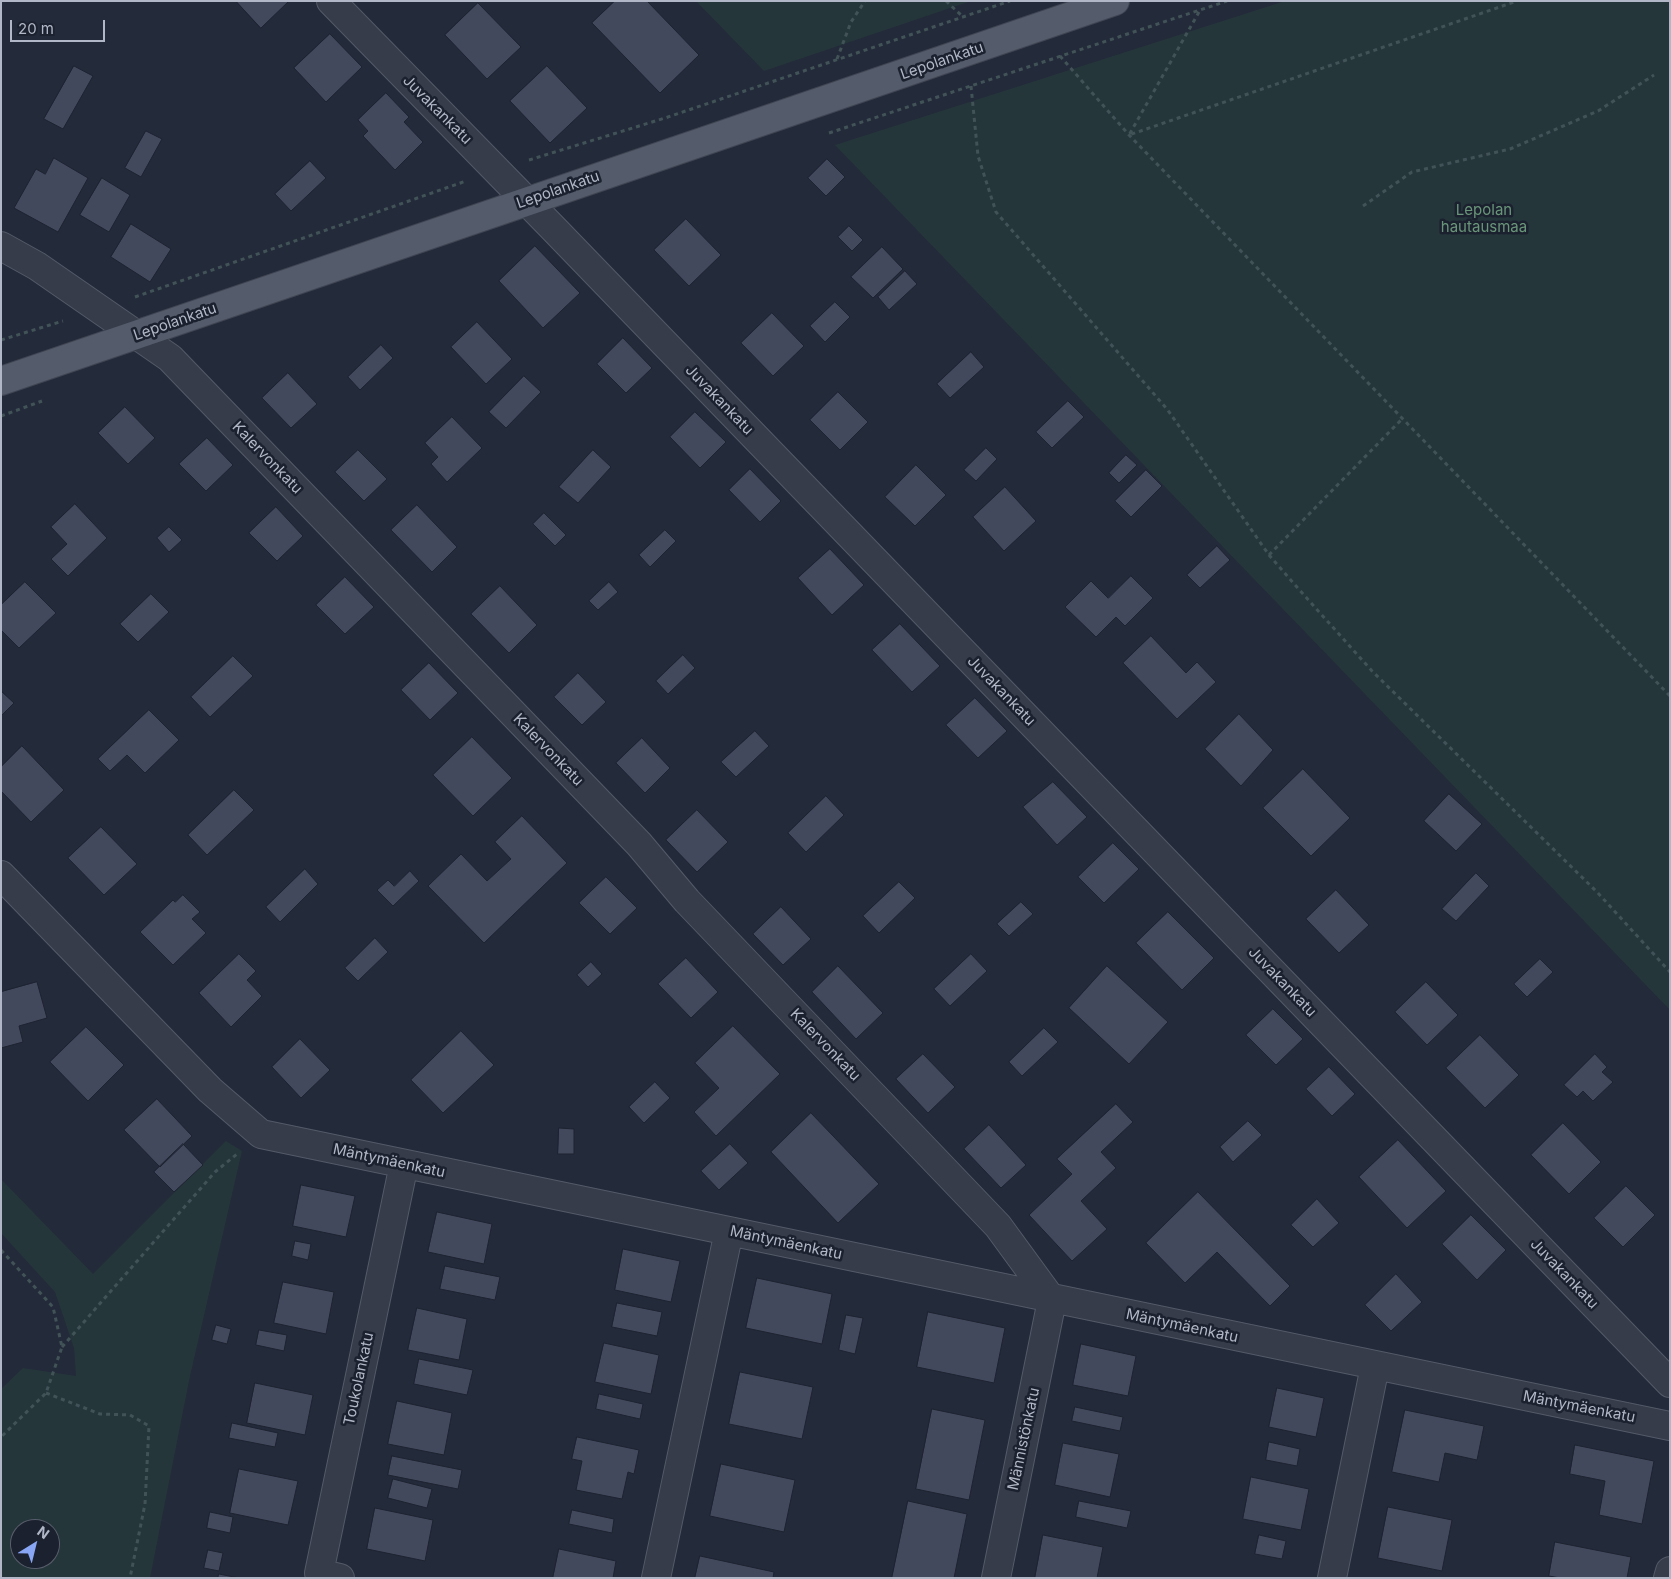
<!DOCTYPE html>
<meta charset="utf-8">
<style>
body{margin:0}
#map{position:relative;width:1671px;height:1579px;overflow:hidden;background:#232a3a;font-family:Inter,sans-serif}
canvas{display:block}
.frame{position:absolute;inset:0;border:2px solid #b1b7c6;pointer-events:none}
.north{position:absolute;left:10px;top:1519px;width:50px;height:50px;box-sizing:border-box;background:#1c212f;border:1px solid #585d6b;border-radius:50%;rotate:36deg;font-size:14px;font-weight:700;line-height:20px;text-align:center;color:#b1b7c6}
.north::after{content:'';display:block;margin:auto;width:18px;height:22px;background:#88a6f4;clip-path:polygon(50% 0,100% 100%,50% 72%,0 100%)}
.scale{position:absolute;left:10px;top:20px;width:95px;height:22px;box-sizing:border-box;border:2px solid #b1b7c6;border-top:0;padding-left:6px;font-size:15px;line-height:18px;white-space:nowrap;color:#b1b7c6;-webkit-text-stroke:4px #1c212f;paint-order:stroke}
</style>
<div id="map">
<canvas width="1671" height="1579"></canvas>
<div class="frame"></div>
<div class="north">N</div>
<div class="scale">20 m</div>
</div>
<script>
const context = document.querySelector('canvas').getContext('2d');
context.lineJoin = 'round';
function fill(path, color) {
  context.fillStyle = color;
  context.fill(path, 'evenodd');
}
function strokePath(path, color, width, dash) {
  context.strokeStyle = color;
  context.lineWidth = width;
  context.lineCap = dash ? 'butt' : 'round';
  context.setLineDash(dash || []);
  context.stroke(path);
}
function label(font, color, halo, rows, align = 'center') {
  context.font = font + ' Inter,sans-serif';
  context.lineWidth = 5;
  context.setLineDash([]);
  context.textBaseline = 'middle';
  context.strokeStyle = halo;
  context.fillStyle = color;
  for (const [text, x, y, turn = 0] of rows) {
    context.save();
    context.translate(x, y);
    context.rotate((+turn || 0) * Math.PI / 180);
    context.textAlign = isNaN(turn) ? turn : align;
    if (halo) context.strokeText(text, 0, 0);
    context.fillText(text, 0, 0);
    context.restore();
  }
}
fill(new Path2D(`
 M696,1H971L764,71Z
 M1285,1H1670V1010L835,145Z
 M226,1141L242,1151L190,1376L150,1578H1V1389L23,1368L76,1376L74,1348L55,1292L1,1233V1179L93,1274ZM20,1529H50V1559H20Z`), '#25363b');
const building = new Path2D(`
 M236,1H289L261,28Z
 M615,1H647L699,55L660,93L592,23Z
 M478,3L521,47L487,79L445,35Z
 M330,34L362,67L326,102L294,68Z
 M74,66L93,76L63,129L44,119Z
 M547,66L587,108L550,143L510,101Z
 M386,93L409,117L404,122L423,142L395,170L363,136L368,131L358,120Z
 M146,131L162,139L141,177L125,168Z
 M54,158L88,178L58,232L14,208L36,169L45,174Z
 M827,159L845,177L826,196L808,178Z
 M310,161L326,178L291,211L275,194Z
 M102,178L130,195L109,232L80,215Z
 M686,219L721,255L689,286L654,250Z
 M131,224L171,249L150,282L111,257Z
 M849,226L863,240L852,251L838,237Z
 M535,246L580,293L543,328L499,281Z
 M882,247L903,269L873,298L851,277Z
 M905,271L917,284L889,310L878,297Z
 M835,302L850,317L825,342L810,326Z
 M772,313L804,346L773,376L741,343Z
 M477,322L512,359L486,384L451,347Z
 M623,338L652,368L626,393L597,364Z
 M381,345L393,358L360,390L348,377Z
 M971,352L984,367L950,398L937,384Z
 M288,373L317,404L291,428L262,398Z
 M524,376L541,392L506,428L489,412Z
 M838,392L868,422L840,450L810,420Z
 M1068,401L1084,417L1052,448L1036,432Z
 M125,407L155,438L128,464L98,433Z
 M695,412L726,442L700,468L670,437Z
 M452,417L482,448L447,482L431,464L438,457L425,443Z
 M207,438L233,465L206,491L179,464Z
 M986,448L997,459L976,481L964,470Z
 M358,450L387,479L364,501L335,472Z
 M593,450L611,467L578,503L559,487Z
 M1126,455L1137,465L1119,483L1109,473Z
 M916,465L946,495L915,526L885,497Z
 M750,469L781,501L760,522L729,490Z
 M1146,470L1162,486L1131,517L1115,501Z
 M1005,487L1036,521L1004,551L973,517Z
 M75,504L107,538L68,576L51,559L67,544L51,527Z
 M417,505L457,547L432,572L391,530Z
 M276,507L303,536L277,561L249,533Z
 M544,513L566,535L555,546L533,524Z
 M169,527L182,540L169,552L157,538Z
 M665,530L676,541L650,567L639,555Z
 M1217,546L1230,560L1200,588L1187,575Z
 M830,549L864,585L832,615L798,578Z
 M1131,576L1153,598L1125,626L1116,617L1096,637L1065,607L1091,581L1108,598Z
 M345,577L374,607L345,634L316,605Z
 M25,582L56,613L19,648L1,630V605Z
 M609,582L618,592L598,610L589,601Z
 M500,586L537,625L509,653L471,614Z
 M151,594L169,612L138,642L120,624Z
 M900,624L940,666L912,692L872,650Z
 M1151,636L1186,673L1197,662L1216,682L1177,719L1123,663Z
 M683,655L695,668L668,694L656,681Z
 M233,656L253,676L210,717L191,697Z
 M429,663L458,693L430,720L401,690Z
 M578,673L606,702L582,725L554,697Z
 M1,691L14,703L1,716Z
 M975,698L1007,731L978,758L946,725Z
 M149,710L179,740L145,773L127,755L110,771L98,759Z
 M1239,714L1273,750L1241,786L1205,749Z
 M755,731L769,746L736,777L721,762Z
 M472,737L512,778L473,816L433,775Z
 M642,738L670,768L645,793L616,763Z
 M22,746L64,790L31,822L1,791V767Z
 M1303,769L1350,818L1311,856L1263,808Z
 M1053,782L1087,817L1057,845L1023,807Z
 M234,790L254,810L207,855L188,835Z
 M1449,794L1482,824L1456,851L1424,821Z
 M826,796L844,815L806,852L788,833Z
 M697,810L728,842L697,872L666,840Z
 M522,816L567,863L484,943L428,886L461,854L487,881L511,859L495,842Z
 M101,827L137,864L104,895L68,858Z
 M1113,843L1139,869L1104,903L1078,877Z
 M305,869L318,884L280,922L266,907Z
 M410,871L419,881L393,906L377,890L388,880L394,886Z
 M1476,873L1489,886L1456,921L1442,909Z
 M606,877L637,908L610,934L579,903Z
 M899,882L915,898L879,933L863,916Z
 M1336,890L1369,925L1339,953L1306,919Z
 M183,895L200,912L192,919L206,933L173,965L140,932L173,900L175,902Z
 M1021,902L1033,914L1009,936L997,924Z
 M781,907L811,939L783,965L753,934Z
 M1168,912L1214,958L1182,990L1136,943Z
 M375,938L388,952L358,981L345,968Z
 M239,954L256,971L247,980L262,996L231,1027L199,993Z
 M971,954L987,971L950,1006L934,989Z
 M686,958L718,992L691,1018L658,984Z
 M1540,959L1553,972L1527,997L1514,984Z
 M591,962L602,974L588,987L577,975Z
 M838,966L883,1013L856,1039L812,992Z
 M1107,966L1168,1022L1129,1064L1069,1008Z
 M37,982L47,1018L19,1026L23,1042L1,1048V992Z
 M1426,982L1458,1015L1427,1045L1395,1012Z
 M1273,1009L1303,1039L1276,1065L1246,1035Z
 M733,1026L780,1074L716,1136L694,1112L719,1088L695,1063Z
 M86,1027L124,1065L88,1101L50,1062Z
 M1044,1028L1058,1042L1022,1076L1009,1062Z
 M461,1031L494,1065L443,1113L411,1080Z
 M1480,1035L1519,1075L1485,1108L1446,1068Z
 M300,1039L330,1070L301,1098L272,1067Z
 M923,1054L955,1087L928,1113L896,1079Z
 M1595,1054L1607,1067L1602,1072L1613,1082L1593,1101L1583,1091L1577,1097L1564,1085Z
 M1329,1067L1355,1094L1332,1116L1306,1089Z
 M655,1082L670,1098L644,1123L629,1107Z
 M157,1099L192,1136L160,1167L124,1130Z
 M1116,1104L1133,1122L1101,1152L1116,1168L1081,1201L1107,1229L1072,1261L1029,1215L1072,1174L1057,1159Z
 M811,1113L879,1184L838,1223L771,1152Z
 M1248,1121L1262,1135L1233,1162L1220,1147Z
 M1563,1123L1601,1162L1569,1194L1531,1155Z
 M989,1125L1026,1165L1001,1188L964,1149Z
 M559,1128L574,1129V1154H558Z
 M1398,1140L1446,1191L1407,1228L1359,1177Z
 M183,1144L203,1165L174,1192L154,1172Z
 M730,1144L748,1163L719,1190L701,1171Z
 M301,1185L355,1196L346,1237L293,1226Z
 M1626,1186L1655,1215L1623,1247L1594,1218Z
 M1198,1192L1290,1286L1270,1306L1217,1252L1185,1283L1146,1243Z
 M1317,1199L1339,1223L1313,1247L1291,1225Z
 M437,1212L492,1224L484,1264L428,1252Z
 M1471,1215L1506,1250L1477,1280L1442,1244Z
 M295,1241L311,1244L308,1260L292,1256Z
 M623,1249L680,1261L671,1302L615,1290Z
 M445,1266L500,1277L495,1300L440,1289Z
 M1396,1274L1422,1302L1391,1331L1365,1305Z
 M757,1278L832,1294L822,1344L746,1328Z
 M283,1282L334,1292L326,1334L274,1323Z
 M617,1303L662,1312L657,1336L612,1327Z
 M417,1308L467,1319L459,1360L408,1350Z
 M928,1312L1005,1328L994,1383L917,1367Z
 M846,1315L863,1318L855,1354L839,1350Z
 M216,1325L231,1329L227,1344L212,1340Z
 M259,1330L287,1335L284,1351L256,1345Z
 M604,1343L659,1355L651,1394L595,1382Z
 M1081,1344L1136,1356L1128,1396L1073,1385Z
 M419,1359L473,1370L467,1395L414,1384Z
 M740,1372L813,1387L802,1439L729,1424Z
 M255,1383L313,1395L305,1435L247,1423Z
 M1277,1388L1324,1398L1316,1437L1269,1427Z
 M599,1394L643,1404L640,1419L596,1409Z
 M397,1401L452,1413L444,1455L388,1444Z
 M1075,1407L1123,1417L1120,1431L1072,1421Z
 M932,1409L985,1420L969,1500L916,1489Z
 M1405,1410L1484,1426L1477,1460L1445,1453L1439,1482L1392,1472Z
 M232,1423L278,1433L275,1447L229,1438Z
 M577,1437L639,1450L634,1474L628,1472L622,1499L576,1490L582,1461L572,1459Z
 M1269,1442L1300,1449L1297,1466L1266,1460Z
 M1063,1443L1119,1454L1110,1497L1055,1485Z
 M1575,1445L1654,1461L1642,1524L1599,1515L1605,1481L1570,1474Z
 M392,1456L462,1470L458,1489L388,1475Z
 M721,1464L795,1480L784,1532L710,1516Z
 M239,1469L298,1481L288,1525L230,1513Z
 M1251,1477L1309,1489L1301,1530L1243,1519Z
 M393,1479L432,1489L427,1508L388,1498Z
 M908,1501L967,1514L954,1578H892Z
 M1079,1501L1131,1511L1127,1528L1076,1517Z
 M1388,1507L1452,1520L1442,1571L1378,1558Z
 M375,1508L433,1520L425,1561L367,1549Z
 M572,1510L614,1519L612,1533L569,1524Z
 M210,1512L233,1517L230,1533L207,1528Z
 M1043,1535L1103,1547L1097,1578H1035Z
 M1259,1535L1286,1541L1282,1559L1255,1554Z
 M1555,1542L1631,1557L1627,1578H1560L1549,1576Z
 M559,1549L616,1561L613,1578H553Z
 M208,1550L223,1553L219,1571L204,1568Z
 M700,1556L774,1572L773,1578H695Z
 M219,1574L239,1578H218Z`);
fill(building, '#42495c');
strokePath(building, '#1e2331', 1);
const minor = new Path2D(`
 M331,1L552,227L1670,1383
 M1,246L37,266L170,358L639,844L687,901L998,1226L1052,1300L996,1578
 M1,875L210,1090L261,1134L1670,1426
 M340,1578L319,1573L404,1164
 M656,1578L729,1231
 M1332,1578L1375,1366
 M1668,1578L1670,1571`);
const major = new Path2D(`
 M1,381L1115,1`);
strokePath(minor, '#545a68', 30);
strokePath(major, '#404553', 30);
strokePath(new Path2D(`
 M946,1L963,17
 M1199,12L1129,135L1517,1
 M1060,56L1129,135L1670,696
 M837,59L851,22L865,1
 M971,86L978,156L996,212L1167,409L1269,555L1295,585L1372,671L1597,892L1670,972
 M829,133L1227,1
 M529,160L665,118L1010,1
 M1363,206L1412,172L1510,149L1598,111L1654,75
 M135,297L466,181
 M1,340L63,321
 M1,416L42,401
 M1269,555L1402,419
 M1,1250L53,1307L62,1347L46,1393L1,1437
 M62,1347L215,1172L237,1154
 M46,1393L100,1414L130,1415L149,1426L145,1504L130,1578`), '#425358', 3, [4, 4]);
strokePath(minor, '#363c4a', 28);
strokePath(major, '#545b6a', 28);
label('15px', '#b1b7c6', '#1c212f', [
 ["Lepolankatu",942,61,-19],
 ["Juvakankatu",437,110,45],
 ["Lepolankatu",558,190,-19],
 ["Lepolankatu",175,322,-19],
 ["Juvakankatu",719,400,46],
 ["Kalervonkatu",267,458,46],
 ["Juvakankatu",1001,691,46],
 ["Kalervonkatu",548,750,46],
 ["Juvakankatu",1282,982,46],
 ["Kalervonkatu",825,1045,46],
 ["Mäntymäenkatu",389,1161,12],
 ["Mäntymäenkatu",786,1243,12],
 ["Juvakankatu",1564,1274,46],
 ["Mäntymäenkatu",1182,1326,12],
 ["Toukolankatu",359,1379,-78],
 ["Mäntymäenkatu",1579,1407,11],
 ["Männistönkatu",1024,1439,-78]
]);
label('15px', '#699679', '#1c212f', [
 ["Lepolan",1484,210],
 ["hautausmaa",1484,227]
]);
</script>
